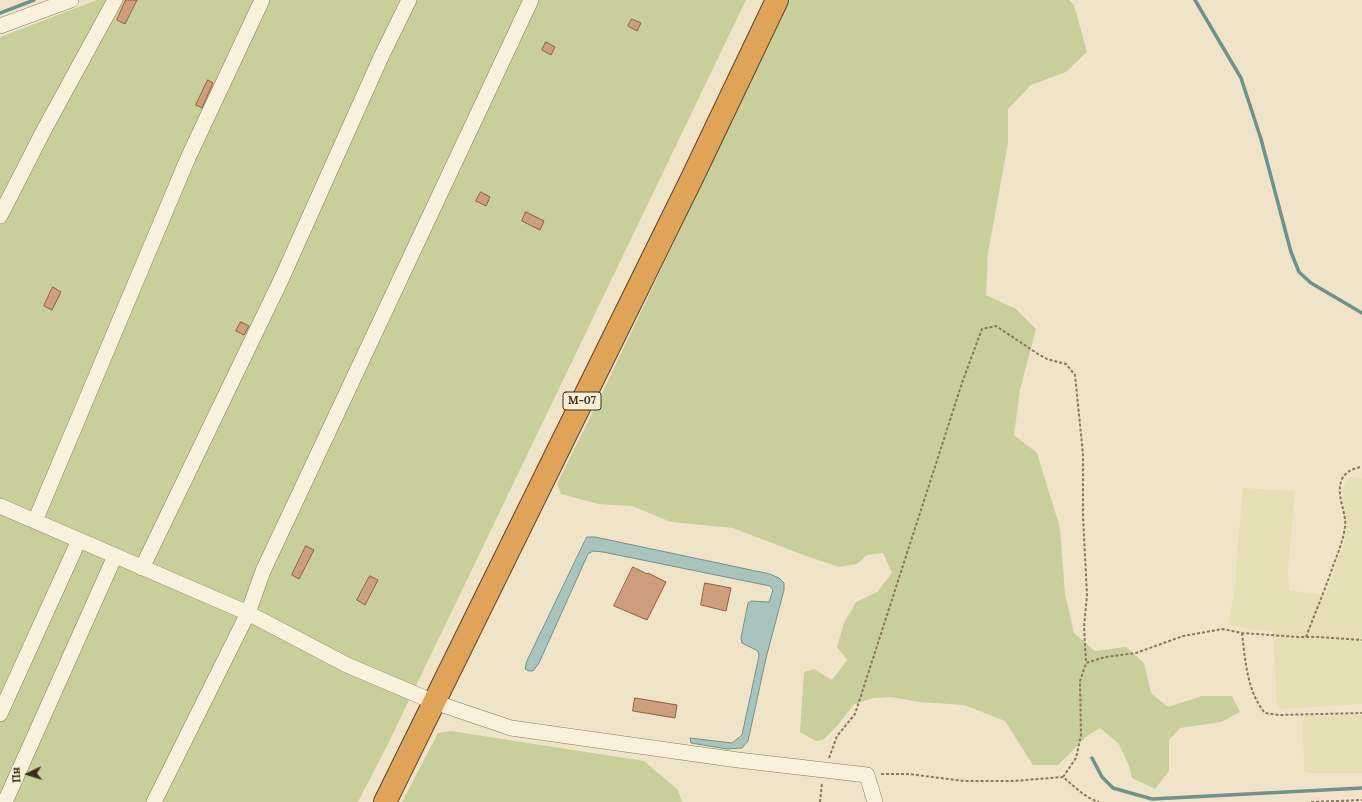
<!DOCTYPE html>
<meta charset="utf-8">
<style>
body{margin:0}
#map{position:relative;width:1362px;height:802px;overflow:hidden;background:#f0e4c8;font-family:Lora,serif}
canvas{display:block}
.north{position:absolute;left:8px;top:754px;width:40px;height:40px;-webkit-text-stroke:3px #f7eed8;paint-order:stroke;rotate:266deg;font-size:11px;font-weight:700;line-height:16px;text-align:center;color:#3d2e20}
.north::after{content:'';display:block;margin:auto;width:14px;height:18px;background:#3d2e20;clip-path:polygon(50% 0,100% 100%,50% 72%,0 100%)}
</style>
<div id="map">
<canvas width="1362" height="802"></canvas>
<div class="north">Пн</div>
</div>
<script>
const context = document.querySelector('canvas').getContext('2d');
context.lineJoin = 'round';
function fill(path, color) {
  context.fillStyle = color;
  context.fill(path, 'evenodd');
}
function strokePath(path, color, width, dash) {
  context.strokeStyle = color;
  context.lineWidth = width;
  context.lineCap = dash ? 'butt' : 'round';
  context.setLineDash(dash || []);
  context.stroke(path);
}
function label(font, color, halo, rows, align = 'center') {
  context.font = font + ' Lora,serif';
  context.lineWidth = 4;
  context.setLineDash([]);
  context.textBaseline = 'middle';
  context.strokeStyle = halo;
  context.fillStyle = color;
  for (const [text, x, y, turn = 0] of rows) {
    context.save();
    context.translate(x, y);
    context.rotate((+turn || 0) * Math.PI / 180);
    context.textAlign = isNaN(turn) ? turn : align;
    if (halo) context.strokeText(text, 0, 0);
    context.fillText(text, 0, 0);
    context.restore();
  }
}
fill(new Path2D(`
 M1354,477L1362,478V704L1284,709L1277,707L1273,632L1228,625L1236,582L1237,554L1243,488L1295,491L1288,570L1289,590L1314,594H1326L1345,540L1342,489L1348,479Z
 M1362,715V773H1308L1304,771L1303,720L1305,716Z`), '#e6deb5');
fill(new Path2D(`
 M97,0H746L388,744L358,802H0V37Z
 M790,0H1069L1074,5L1087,52L1066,72L1031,85L1008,109V143L988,253L986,295L1016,309L1036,329L1020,390L1014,435L1037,453L1060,528L1065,594L1074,633L1095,651L1126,647L1144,663L1151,693L1168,707L1202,696H1232L1240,712L1221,722L1180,728L1169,740V771L1155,789L1132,778L1129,766L1119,744L1100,728L1087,736L1058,765H1033L1005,721L964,705L920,702L891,697L873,698L854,704L838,725L823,740L816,741L800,732L804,672L814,669L832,680L847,660L837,647L844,623L856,602L877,592L892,573L883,553L867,555L857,564L839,567L806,556L733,528L671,522L632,506L598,504L561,494L557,484L603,391Z
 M451,731L644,761L678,790L682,802H402L438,733Z`), '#c9cf9b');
const water = new Path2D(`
 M587,537H595L770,574L779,578L784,583V590L766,658L748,741L742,748L727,749L691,743L690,738L732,743L742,735L759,656L758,651L742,643L741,638L748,603L751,601L769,602L773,590L770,586L603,552L593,551L588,554L539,663L533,671H529L525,669L527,661Z`);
fill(water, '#a9c4bc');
strokePath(water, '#6f938a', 1);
strokePath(new Path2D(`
 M1195,0L1241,78L1261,139L1291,252L1299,272L1311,283L1362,313
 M0,13L34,0
 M1092,758L1102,777L1113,788L1152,799L1362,788`), '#6f938a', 3.5);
const building = new Path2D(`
 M126,0H137L125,24L117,20Z
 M632,19L641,23L637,31L628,26Z
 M546,42L555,47L551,55L542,50Z
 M208,80L213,83L202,108L196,105Z
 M481,192L490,197L486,206L476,201Z
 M526,212L544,221L540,230L522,221Z
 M53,287L61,292L52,310L44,306Z
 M241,322L249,326L244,335L236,331Z
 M306,546L314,550L299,579L292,575Z
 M633,567L647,574L648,573L666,582L647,620L614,606Z
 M370,576L378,580L365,605L357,600Z
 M705,583L731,588L726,611L701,605Z
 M635,698L677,705L675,718L633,711Z`);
fill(building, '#cf9f7d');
strokePath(building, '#8d5f41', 1);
const minor = new Path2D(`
 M0,26L71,0
 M0,216L45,128L115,0
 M0,506L248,613L347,665L434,702L511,728L738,760L867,775L875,802
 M35,521L188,158L262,0
 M142,568L281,280L381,57L409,0
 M0,714L79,540
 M5,802L115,556
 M154,802L248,613L263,571L531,0`);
const highway = new Path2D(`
 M385,802L693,176L777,0`);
strokePath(minor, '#8d765c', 16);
strokePath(highway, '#5b4430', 24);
strokePath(new Path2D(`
 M1242,633C1245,659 1247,692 1265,713L1279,715L1362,713
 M1306,637C1315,613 1325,590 1333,566C1338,553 1343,541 1345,527C1347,512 1335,495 1342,479C1346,471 1354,468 1362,467
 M829,758L837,736L855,714L963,380L982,329L996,326L1038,354L1047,359L1066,364L1075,375L1083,454V517L1087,595L1084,627L1086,663
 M881,774H909L964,781H1013L1063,777C1074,786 1085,798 1099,802
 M1063,777L1076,758L1081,735L1080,681L1086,663L1105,657L1136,653L1183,636L1223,629L1242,633L1298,637H1318L1362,640
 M820,802L822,783
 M1311,802L1362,800`), '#8d765c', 2, [3, 2]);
strokePath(minor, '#faf1dc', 15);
strokePath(highway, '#e0a458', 22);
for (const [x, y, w] of [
 [582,401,38]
]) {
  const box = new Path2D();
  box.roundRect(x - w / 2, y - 9, w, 18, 3);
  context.fillStyle = '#f7eed8';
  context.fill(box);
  strokePath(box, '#3d2e20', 1);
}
label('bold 11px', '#3d2e20', null, [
 ["М-07",582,401]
]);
</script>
